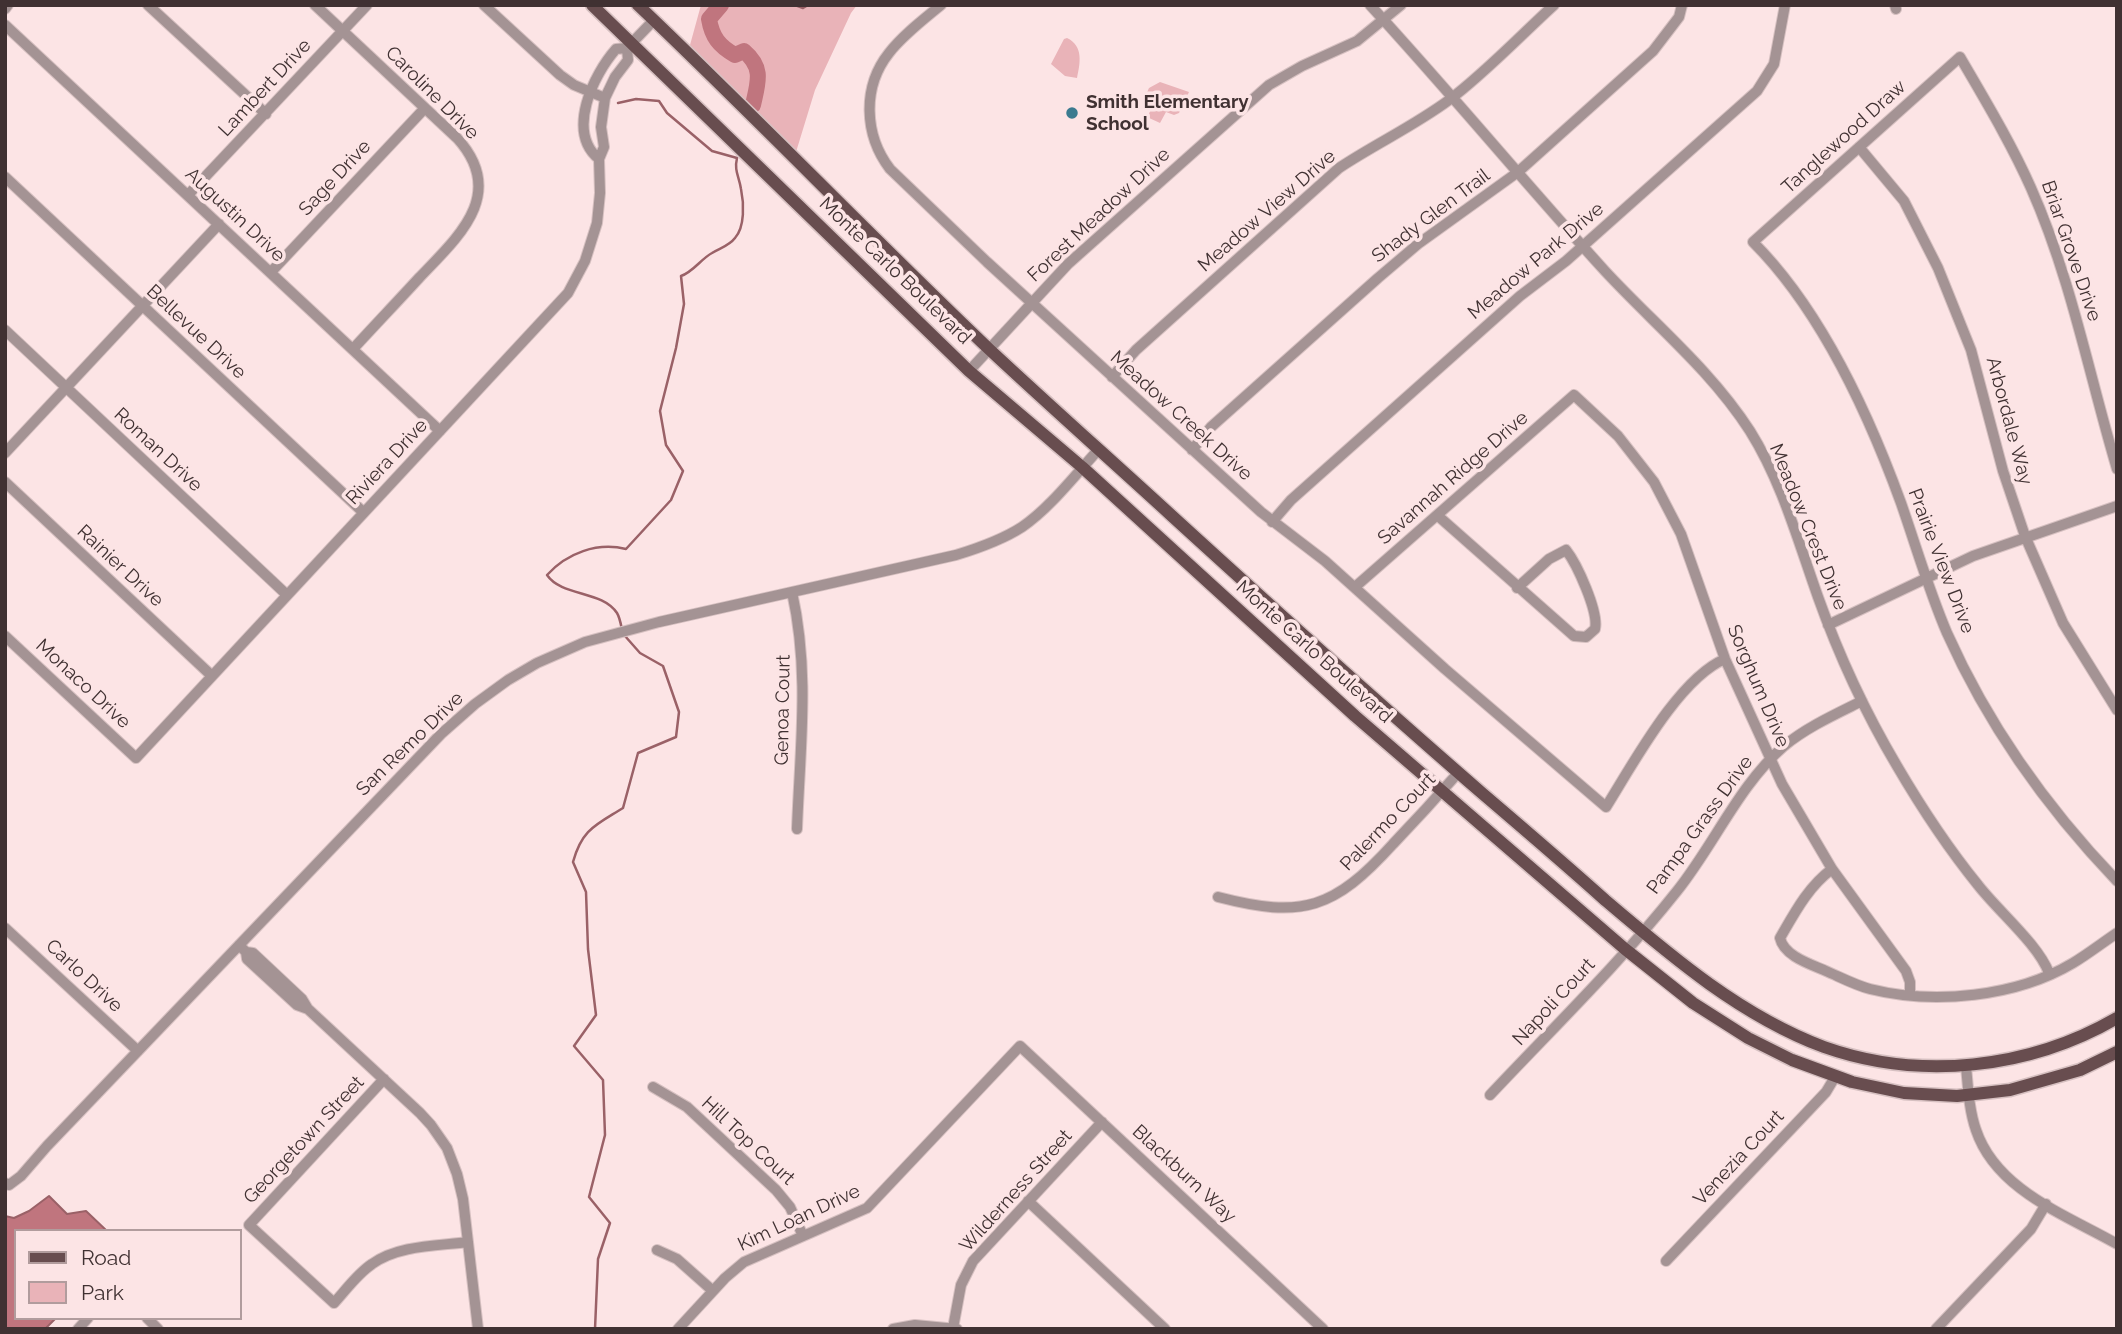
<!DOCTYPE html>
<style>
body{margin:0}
#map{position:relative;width:2122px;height:1334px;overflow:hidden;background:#fce4e5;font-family:Raleway,sans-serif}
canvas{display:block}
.frame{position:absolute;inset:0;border:7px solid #403132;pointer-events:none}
.legend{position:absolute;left:14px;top:1229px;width:228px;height:91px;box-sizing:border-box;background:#fce4e5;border:2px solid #b19c9d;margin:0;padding:9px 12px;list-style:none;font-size:21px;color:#403132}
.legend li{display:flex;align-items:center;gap:14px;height:35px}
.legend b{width:35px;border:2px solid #b19c9d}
</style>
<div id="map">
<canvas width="2122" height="1334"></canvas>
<div class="frame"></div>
<ul class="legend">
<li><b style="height:9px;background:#684d4f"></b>Road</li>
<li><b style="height:19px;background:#e9b3b8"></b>Park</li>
</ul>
</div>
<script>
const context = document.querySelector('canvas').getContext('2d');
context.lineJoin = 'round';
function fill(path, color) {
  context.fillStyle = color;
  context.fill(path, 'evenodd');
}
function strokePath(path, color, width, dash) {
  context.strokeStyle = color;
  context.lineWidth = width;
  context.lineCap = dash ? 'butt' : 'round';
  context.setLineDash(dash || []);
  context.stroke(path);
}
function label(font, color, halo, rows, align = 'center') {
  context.font = font + ' Raleway,sans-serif';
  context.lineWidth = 7;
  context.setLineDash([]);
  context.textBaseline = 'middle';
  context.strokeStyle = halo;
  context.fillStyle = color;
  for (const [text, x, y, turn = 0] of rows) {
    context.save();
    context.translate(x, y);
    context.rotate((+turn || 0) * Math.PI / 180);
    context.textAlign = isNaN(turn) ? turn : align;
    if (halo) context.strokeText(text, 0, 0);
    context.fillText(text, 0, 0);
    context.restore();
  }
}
fill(new Path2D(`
 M701,5H857L851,13L815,90L796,152L690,45Z
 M1067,38C1084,46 1080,64 1077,78L1065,76L1051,64L1064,39Z
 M1160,82L1189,92L1179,113L1174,115L1166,112L1160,123L1147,117L1153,106L1143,101L1149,88Z`), '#e9b3b8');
const water = new Path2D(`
 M49,1196L67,1214L86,1211L107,1231H16V1318H56L45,1329H5V1216L14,1218L29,1211Z`);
fill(water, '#c0757e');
strokePath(water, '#9a6167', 2);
strokePath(new Path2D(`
 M795,5L803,8L808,5
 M618,103L636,99L659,101L667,113L712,151L737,158C734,171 739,176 741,189C744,203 745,227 735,238C729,246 720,248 712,253C701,259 693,272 681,276L684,304L676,348L660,411L666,445L683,471L671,500L626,549C597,542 567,553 547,575C562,597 602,590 617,613C620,618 621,625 622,630
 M595,1329L598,1259L610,1223L589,1197L605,1135L603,1080L574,1046L596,1015L588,949L586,892L573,862C582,829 596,825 623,808L638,753L676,737L679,712L663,666L640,653L625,636`), '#9a6167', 2.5);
strokePath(new Path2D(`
 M721,5L709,19C712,37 719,46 735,55L744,51C764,68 758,82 753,105`), '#c0757e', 16);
const minor = new Path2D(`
 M148,5L266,114
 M315,5L457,138C508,194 458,237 419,278C397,302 375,325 353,349
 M484,5L560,75L574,85L605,98
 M941,5C923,20 903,35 889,53C862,87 864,135 890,169L987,262L1261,512L1325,561L1445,669L1606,807C1633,764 1679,678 1725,659
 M1370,5C1450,92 1525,183 1605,271C1654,324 1710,369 1750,431C1782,482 1798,541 1818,597C1839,656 1865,712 1897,766C1921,807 1948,848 1978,885C1998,911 2038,944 2049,973
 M1895,5L1896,9
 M5,9L8,5
 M5,25L440,431
 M1859,147L1904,201L1938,268L1971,350L2003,471L2025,536L2063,623L2117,710
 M599,159C566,132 593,75 616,49L627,48L654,20
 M5,177L363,512
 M188,195L367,5
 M271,272L425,108
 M5,330L287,595
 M969,371L1068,264L1269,85L1302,66L1357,41L1401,5
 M1112,377L1136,350L1339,168C1375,144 1414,126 1449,100C1484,74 1521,35 1554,5
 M1192,450L1211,427L1378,278L1418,244L1518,172L1653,51L1679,17L1682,5
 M5,453L219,224
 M2117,469C2089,375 2071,278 2031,188C2011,143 1985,100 1960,57L1753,242C1820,309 1869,415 1901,503C1916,546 1929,591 1947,633C1988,725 2048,809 2117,881
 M5,482L212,676
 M1437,515L1574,636L1586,637L1595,629C1599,612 1577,564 1566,550L1549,559L1517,588
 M1272,522L1291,500L1520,296L1566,261L1757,91L1774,64L1785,5
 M1355,587L1574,395L1618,436L1654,482L1681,534L1725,659L1782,784L1832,869L1906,971L1910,982V994
 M792,592C810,673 800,747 797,829
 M1828,625L1973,556L2117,506
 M5,636L136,758L568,293L585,261L597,223L600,193L599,159L604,147L601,127L605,98L615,77L628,60L627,48
 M1832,869C1808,887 1795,912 1780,938C1784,956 1810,964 1826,971C1840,977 1855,985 1870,989C1934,1005 2016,997 2073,963C2088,954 2102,943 2117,933
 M1218,897C1303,919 1334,909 1393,844C1415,821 1437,797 1458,773
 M5,928L138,1051
 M239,945L246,952L253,953L302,999L308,1009L420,1113L431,1125L447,1148L457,1174L463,1199L478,1329
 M246,952L247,959L297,1005L308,1009
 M1966,1066C1968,1087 1969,1110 1976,1130C1996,1190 2066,1215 2117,1244
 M384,1079L249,1225L334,1303C346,1290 357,1274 372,1264C398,1245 437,1246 468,1242
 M653,1087L687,1107L776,1190L790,1207L803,1236
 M1490,1095C1553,1028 1620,963 1677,891C1714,845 1739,785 1784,746C1807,727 1836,714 1862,701
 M5,1183L9,1185L21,1176L47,1146L441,734L475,704L508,680L537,663L585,642L659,622L956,555C979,548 1002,540 1022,527C1050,508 1076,474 1099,449
 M1028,1201L1165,1329
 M657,1250L677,1259L713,1291
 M1666,1261L1826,1092L1835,1077
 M147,1318L158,1329
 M953,1328L961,1285L973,1261L1102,1122
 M78,1329L88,1318
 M678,1329L725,1278L744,1262L867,1208L1020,1046L1323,1329
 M893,1329L915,1325L957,1329
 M1936,1329L2031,1229L2046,1204`);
const major = new Path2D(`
 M592,5L969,371L1082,467L1355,716L1625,949L1693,1003L1748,1038L1792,1060L1852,1082L1904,1093L1957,1096L2010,1090L2080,1070L2117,1052
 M638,5C757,118 871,237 990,350C1050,406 1112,461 1172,516C1275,610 1378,703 1483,794C1524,829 1565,864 1605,900C1672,957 1741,1016 1824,1047C1920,1081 2029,1069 2117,1018`);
strokePath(minor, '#d6c0c1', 12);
strokePath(major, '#d6c0c1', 15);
strokePath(minor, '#a49394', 10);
strokePath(major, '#684d4f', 12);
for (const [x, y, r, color] of [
 [1072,113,7,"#3b7a8f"]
]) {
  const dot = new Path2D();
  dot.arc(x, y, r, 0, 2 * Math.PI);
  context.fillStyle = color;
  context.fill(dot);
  strokePath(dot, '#fce4e5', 2.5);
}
label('19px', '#403132', '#fce4e5', [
 ["Lambert Drive",265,88,-47],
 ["Caroline Drive",432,93,45],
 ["Tanglewood Draw",1844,137,-42],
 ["Sage Drive",335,178,-47],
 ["Meadow View Drive",1267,211,-41],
 ["Augustin Drive",235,215,43],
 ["Forest Meadow Drive",1099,215,-43],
 ["Shady Glen Trail",1431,216,-37],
 ["Briar Grove Drive",2071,251,71],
 ["Meadow Park Drive",1536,261,-40],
 ["Monte Carlo Boulevard",895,271,44],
 ["Bellevue Drive",196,332,43],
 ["Meadow Creek Drive",1181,416,42],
 ["Arbordale Way",2009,421,75],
 ["Roman Drive",158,450,43],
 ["Riviera Drive",387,462,-47],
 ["Savannah Ridge Drive",1453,478,-41],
 ["Meadow Crest Drive",1808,527,68],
 ["Prairie View Drive",1941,561,69],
 ["Rainier Drive",120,566,43],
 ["Monte Carlo Boulevard",1314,652,42],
 ["Monaco Drive",83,684,43],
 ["Sorghum Drive",1758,686,67],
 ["Genoa Court",783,710,-89],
 ["San Remo Drive",410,744,-44],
 ["Palermo Court",1388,822,-46],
 ["Pampa Grass Drive",1700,825,-54],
 ["Carlo Drive",84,976,43],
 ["Napoli Court",1554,1002,-47],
 ["Georgetown Street",304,1140,-47],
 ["Hill Top Court",748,1141,43],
 ["Venezia Court",1739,1158,-47],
 ["Blackburn Way",1184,1174,43],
 ["Wilderness Street",1016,1191,-48],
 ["Kim Loan Drive",799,1218,-25]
]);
label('bold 19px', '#403132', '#fce4e5', [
 ["Smith Elementary",1086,102],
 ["School",1086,124]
], 'left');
</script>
